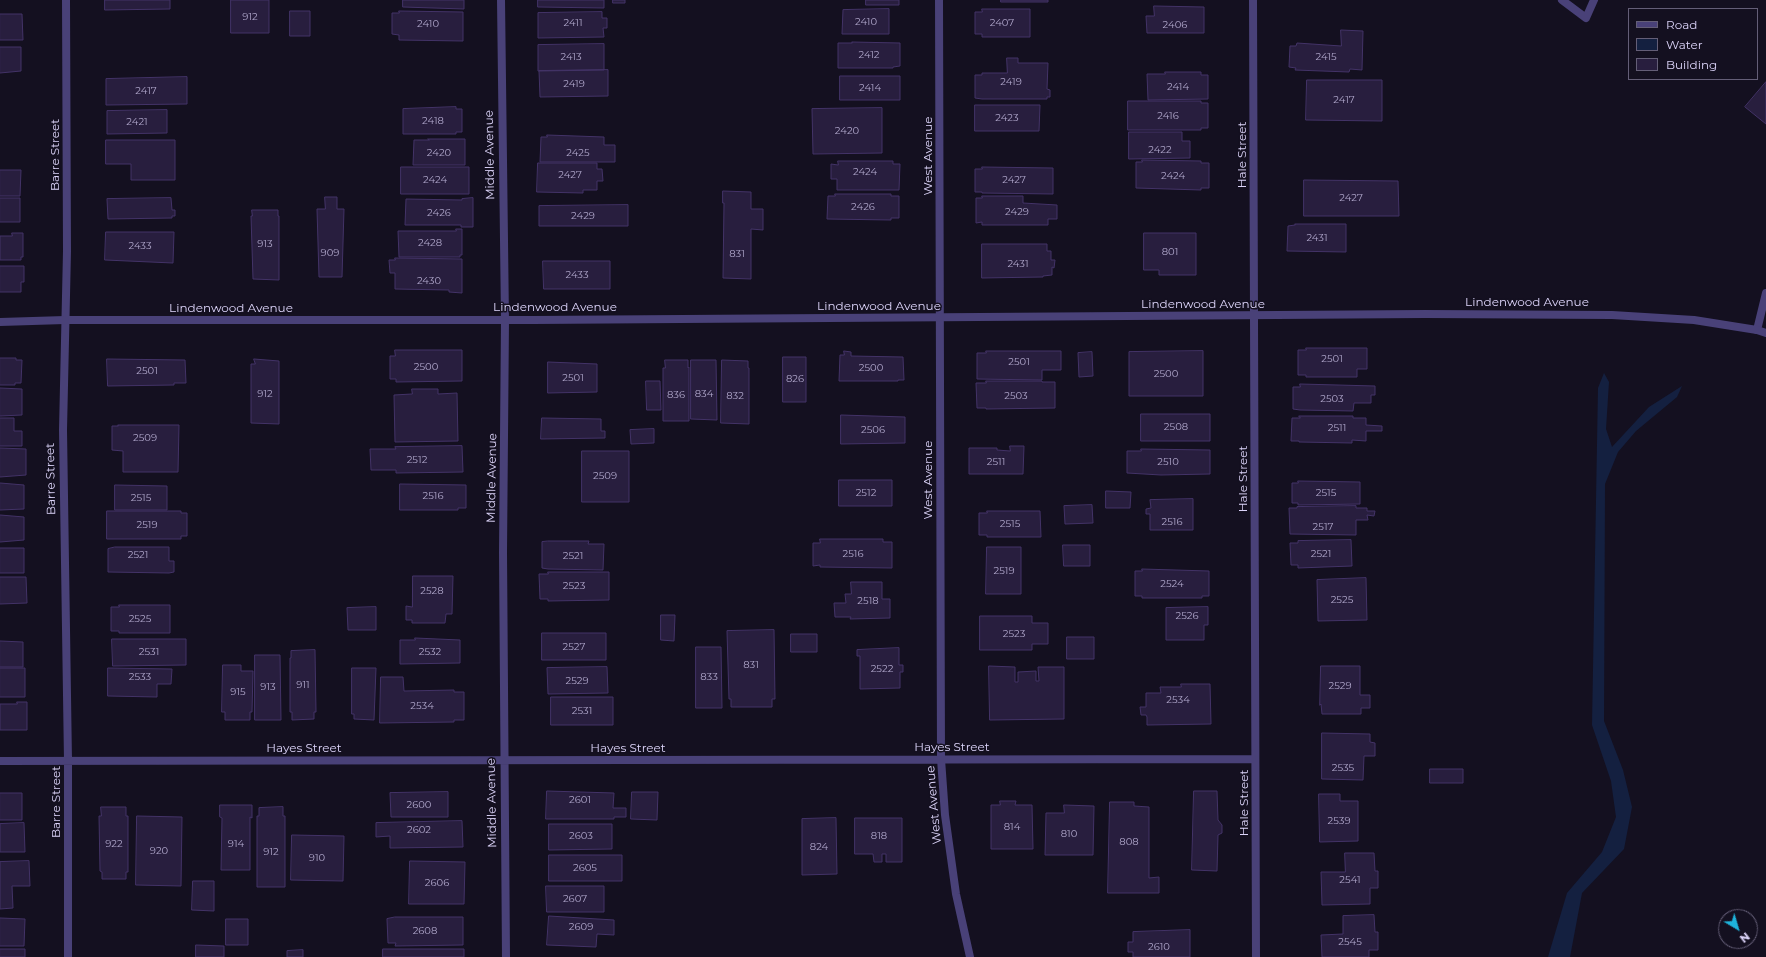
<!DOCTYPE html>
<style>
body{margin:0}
#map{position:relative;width:1766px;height:957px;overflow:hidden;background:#141020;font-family:Montserrat,sans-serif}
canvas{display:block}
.legend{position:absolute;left:1628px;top:8px;width:130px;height:72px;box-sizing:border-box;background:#141020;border:1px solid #645e77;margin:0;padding:5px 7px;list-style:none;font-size:12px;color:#dcd4f9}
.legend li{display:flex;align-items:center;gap:8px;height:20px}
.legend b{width:20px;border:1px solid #645e77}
.north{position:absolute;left:1718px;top:909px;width:40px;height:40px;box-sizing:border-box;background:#141020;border:1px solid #645e77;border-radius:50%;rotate:142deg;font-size:11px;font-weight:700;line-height:16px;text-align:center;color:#dcd4f9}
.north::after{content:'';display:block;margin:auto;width:14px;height:18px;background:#1eb4dc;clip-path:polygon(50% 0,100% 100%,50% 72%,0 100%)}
</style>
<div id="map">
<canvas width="1766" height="957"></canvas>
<ul class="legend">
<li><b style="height:5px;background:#494178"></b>Road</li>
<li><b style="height:11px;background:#142040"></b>Water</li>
<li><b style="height:11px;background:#281e3e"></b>Building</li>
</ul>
<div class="north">N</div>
</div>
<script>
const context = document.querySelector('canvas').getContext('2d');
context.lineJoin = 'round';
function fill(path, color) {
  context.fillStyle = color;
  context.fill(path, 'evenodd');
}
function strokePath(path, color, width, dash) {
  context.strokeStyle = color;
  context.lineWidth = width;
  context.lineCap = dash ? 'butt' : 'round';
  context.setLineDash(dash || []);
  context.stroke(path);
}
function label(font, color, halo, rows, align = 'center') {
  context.font = font + ' Montserrat,sans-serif';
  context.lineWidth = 3;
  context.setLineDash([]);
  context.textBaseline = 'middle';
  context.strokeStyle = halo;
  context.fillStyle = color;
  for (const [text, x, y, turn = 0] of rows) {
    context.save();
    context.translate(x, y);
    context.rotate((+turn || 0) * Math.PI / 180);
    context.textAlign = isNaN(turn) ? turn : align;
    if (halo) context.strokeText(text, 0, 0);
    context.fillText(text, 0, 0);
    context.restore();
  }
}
fill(new Path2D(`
 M1604,373L1609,382L1606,429L1612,447L1649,407L1682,386L1677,397L1636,431L1618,452L1605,484L1604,721L1623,770L1632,807L1624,849L1582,893L1570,957H1548L1567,893L1602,852L1616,817L1611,781L1592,725L1598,388Z`), '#142040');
const building = new Path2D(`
 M105,0H170V9L105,10Z
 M231,0H269V33H231Z
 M403,0H464V9L403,7Z
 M538,0H604V8L538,7Z
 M613,0H625V3H613Z
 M866,0H899V5H866Z
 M1001,0H1048V2H1001Z
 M1154,6L1204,7V33H1147L1146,16H1154Z
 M889,9V34H842L843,10Z
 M982,9H1030V37H982V34H975V12H982Z
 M290,11H310V36H290Z
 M399,11L463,12V41L399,40V35L392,34V13H399Z
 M602,12V18H607V28H603L604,37L538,38V13Z
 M0,14H22L23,40H0Z
 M1341,30L1363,31L1362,70L1350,69L1349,72L1295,70L1296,68L1289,67L1290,46H1296L1297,43L1341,46Z
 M852,42L900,43V66L893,67V68H838V43H852Z
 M604,44V70L538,71V45Z
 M0,47H21V71L0,73Z
 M1007,58H1018V63H1048L1047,89L1050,90V97H1047V99H982L975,98V75H982V73H1007Z
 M608,70V96L540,97L539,71Z
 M1165,72H1201V75H1208V99L1148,100L1147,74H1165Z
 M840,76H900V100H840Z
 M187,77V104L106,105V79Z
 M1307,80H1382V121L1306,120Z
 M1766,82V124L1745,107Z
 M1128,101H1201V103H1208V128H1201V130H1128Z
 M975,105H1040L1039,131H975Z
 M456,107V109H462V132H456V134H403V109Z
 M882,108V153L813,154L812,109Z
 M167,110V133L107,134V111Z
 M1129,132H1182V141H1190V158L1129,159Z
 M547,135L604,137V145H615V162H540L541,137H547Z
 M428,139H465V165H413L414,140H429Z
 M106,140H175V180H131V164H106Z
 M1142,160L1201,161V163H1209V188H1201V190L1136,188V162H1142Z
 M838,161H893V164H900L899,190H837V179H831V164L838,165Z
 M538,163H597V169H602L603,181H597V190H583V193L537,192Z
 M401,167H469V194H401Z
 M982,167L1053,168V194L982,193V192H975V169H982Z
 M0,170H21L20,196H0Z
 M1304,180L1398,181L1399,216H1304Z
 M723,191L751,192V209H763V230L751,229V279L723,278L724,203H723Z
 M835,194H891V196H899V218H891V220L827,219L828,196H835Z
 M982,196H1023V203L1057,205V219H1048V225H982V222L976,223V198H982Z
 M325,197H337V209H344L342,277H319L317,209H325Z
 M0,198H20V222H0Z
 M171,198L172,210H175V216H172V218L108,219L107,199Z
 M473,198V227H461V225H405L406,199L462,200V199Z
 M628,205V226H539V206Z
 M252,210H278V216H279V280L253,279L251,216H252Z
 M1295,224H1346V252L1287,251L1288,226L1295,225Z
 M456,229H462V255H460V257H399L398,231H456Z
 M106,232H174L173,263L105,260Z
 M12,233H23V257H21V260H0V236H12Z
 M1144,233H1196V275H1159V270H1144Z
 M982,244H1047V251H1051V260H1055L1054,268L1052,267V275L1043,276V277L982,278Z
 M395,258L462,259V293L449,292V290L395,289V273H390L389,260H395Z
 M543,261H610V289H544Z
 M0,266H24V282H21V292H0Z
 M1306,348H1367V369H1357V377H1306V375H1298V350H1306Z
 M395,350H462V381L396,382V379H390V356H395Z
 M844,351L851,352V356L903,357L904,380H898V381H839L840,355H844Z
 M986,351H1061V370H1042V380L977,379V353H986Z
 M1203,351V396H1129V352Z
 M1092,352L1093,376L1079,377L1078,353Z
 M783,357H806V402H783Z
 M0,358H16V360H22L21,383H15V385H0Z
 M107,359L185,360L186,383H174V385L108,386Z
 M254,359L279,361V424L251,423V364H255Z
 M665,360H688V368L689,367V421H663V368H665Z
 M691,360H716L717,420L691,419Z
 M722,360L748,361V368H749V424L721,423Z
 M548,362L597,364V392L548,393Z
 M646,381H660L661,410H647Z
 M986,381H1042V382H1055V408L986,409V408H977L976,383H986Z
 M1300,384L1375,386V395H1371V403H1354L1353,411L1300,410L1293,409V387H1300Z
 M0,388L22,389V415L0,416Z
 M412,389H438V394L457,393L458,441L395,442L394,395L412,394Z
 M1141,414H1210V441H1141Z
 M841,415L905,417V443L841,444Z
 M1299,416H1353V418H1366V425L1382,426V431H1366V441L1352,440V443L1299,442V441H1291L1292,418H1300Z
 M0,418H14V431H22V446H0Z
 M542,418L601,419V431H605V438L541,439Z
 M118,425H179L178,472H123V451L112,450V426H118Z
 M654,429V443L631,444L630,430Z
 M462,446L463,472L396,473V470H371L370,449H396L395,447Z
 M1010,446H1024L1023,474H969V448H997V450L1010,451Z
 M0,448L26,449V475L0,477Z
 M1141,449L1210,450V474L1161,475L1127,473V451H1141Z
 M582,451H629V502H582Z
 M839,480H892V506H839Z
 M1298,481L1360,482V504L1298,505V503H1292V483H1298Z
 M0,483L24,485V509L0,510Z
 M400,484L466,485V508H458V510H400Z
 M115,485L167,486V510H115Z
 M1106,491L1131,492L1130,508H1106Z
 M1193,499V530H1150V514H1146V509L1151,508L1150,500Z
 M1092,505L1093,523L1065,524L1064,506Z
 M1356,506V508H1367V511H1375L1374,516L1367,515L1368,520H1356V535L1290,534L1289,508H1297V507Z
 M107,511H181V513H187V536H181V539H107Z
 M987,511H1040L1041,537H987V535H979V513H987Z
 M0,515L24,517V540L0,542Z
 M820,539H883V542H892V568L820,567V565L813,566V543H820Z
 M1351,540L1352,566L1298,568V565H1291L1290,543H1298V541Z
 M548,541H589L588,544H604L603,570L548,569L542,568V542Z
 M1063,545H1090V566H1064Z
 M115,547H169V561H174V572L169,573L108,572V549Z
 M987,547H1021V594H986Z
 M0,548H24V573H0Z
 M1142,569L1209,571V596H1202V598H1142V596H1135V571H1142Z
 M548,572H609V600L548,601V599H540L539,574H548Z
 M413,576H453L452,614H446L445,623H412V620H406V606L412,607Z
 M0,577H26L27,603L0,604Z
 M1366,578L1367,620L1318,621L1317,580Z
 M851,582H882V599H890V618L850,619L851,617H835L834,603H846L845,594H851Z
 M119,605H170V633H119V631H111V607H119Z
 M376,607V630H348L347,608Z
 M1208,607V625H1204V640H1166V608Z
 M661,615H675L674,641L661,640Z
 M980,616H1032V623H1048V644H1032V650H980Z
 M774,630L775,699H772V707H731V699H729L727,631Z
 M542,633H606V660H542Z
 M791,634H817V652H791Z
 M1067,637H1094V659H1067Z
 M415,638L460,640V663L400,664V640H415Z
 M112,639H186V665L113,666Z
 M0,641L23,642V667H0Z
 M696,647H721L722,708H696Z
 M899,648V665H903V672H900V688L860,689V656H857V650Z
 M315,650L316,712H314V719L292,720V712H290V658H291V651Z
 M255,655H280L281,720H255Z
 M223,665H241V671H253L252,712H250V720H225V712H222Z
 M989,666L1015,667V682H1018V672L1036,671V681H1039L1038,667H1064V719L990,720Z
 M1321,666H1360V695H1370V708H1361V714H1322L1321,704L1320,705Z
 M607,667L608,693L548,694L547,668Z
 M0,668H25V697H0Z
 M108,668L172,669L171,684H157V697L108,696Z
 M352,668H376L374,720L354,719V714H352Z
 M381,677H403L404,691L454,690V692H464V720H454V722L380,723Z
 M1181,684H1210L1211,724L1147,725V717L1146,715H1141L1140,707H1146V693H1161L1160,687H1181Z
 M551,697H613V725H551Z
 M17,702H27V730H0V704H17Z
 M1322,733L1370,734V742L1375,743V756H1364L1363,780L1322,779Z
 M1430,769H1463V783H1430Z
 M547,791L614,793L613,808H626V817H614V819H546Z
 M1194,791H1217L1218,820L1222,825V833L1218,835L1217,871L1192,870Z
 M448,792V817H391L390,793Z
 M632,792H658L657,820L631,819Z
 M0,793H22V820H0Z
 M1319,794H1340V801H1358V841L1320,842Z
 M1000,801H1016L1015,805H1032L1033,849H991V805H1000Z
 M1110,802H1134V806L1149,807V878L1159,877V893H1108Z
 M220,805H252V818L250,817V870H221L222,818L220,817Z
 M1064,805L1094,806L1093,855H1045L1046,813H1064Z
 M101,807H126V816H128V872H126V879H102V872L100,871L99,816H101Z
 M283,807V816H285V887H257V816H259V808Z
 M137,816L182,817L181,886L136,885Z
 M836,818L837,874L802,875V819Z
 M855,818H902V862H886V854H882V862H874L873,854H855Z
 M462,821L463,847L390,848V836L376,837V823Z
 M24,823L25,852H0V824Z
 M549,824H612V849L549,850Z
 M292,835L344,836L343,881L291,880Z
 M1345,853H1374L1375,871H1378V888H1370V904L1322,905L1321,872H1345Z
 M549,855H622V881H549Z
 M29,861L30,886H12L13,908L0,909V862Z
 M410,861L465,862L464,904H409Z
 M193,881H214V911L192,910Z
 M546,886H604V912H547Z
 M1374,915L1375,932H1378V950H1369V957H1322L1321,935L1343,934V916Z
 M549,916L614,920V935L597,934L596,947L547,945Z
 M395,917H463V945L395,946L396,943H388L387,919Z
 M0,918L25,919L24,946H0Z
 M226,919H248V945H226Z
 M1190,930V957H1133V952H1128V942H1133V932Z
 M196,945L224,946V957H196Z
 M0,949H25V957H0Z
 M383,949H464V957H383Z
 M303,950V957H287V951Z`);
fill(building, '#281e3e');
strokePath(building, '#433367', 1);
strokePath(new Path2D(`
 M1562,0L1586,18L1594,0`), '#494178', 8);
strokePath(new Path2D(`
 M66,0L67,251L63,430L68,761V957
 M501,0L505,320L503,552L506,957
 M939,0L941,759L945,815L956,894L970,957
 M1253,0L1256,957
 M1757,330L1766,293
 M0,761L1255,759`), '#494178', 8);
strokePath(new Path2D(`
 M0,322L65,320H533L1425,314L1612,315L1694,320L1757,330L1766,333`), '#494178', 8);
label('10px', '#afa6ca', null, [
 ["912",250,17],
 ["2410",866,22],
 ["2411",573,23],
 ["2407",1002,23],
 ["2410",428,24],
 ["2406",1175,25],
 ["2412",869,55],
 ["2413",571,57],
 ["2415",1326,57],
 ["2419",1011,82],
 ["2419",574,84],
 ["2414",1178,87],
 ["2414",870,88],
 ["2417",146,91],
 ["2417",1344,100],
 ["2416",1168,116],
 ["2423",1007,118],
 ["2418",433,121],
 ["2421",137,122],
 ["2420",847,131],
 ["2422",1160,150],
 ["2420",439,153],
 ["2425",578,153],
 ["2424",865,172],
 ["2427",570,175],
 ["2424",1173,176],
 ["2424",435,180],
 ["2427",1014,180],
 ["2427",1351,198],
 ["2426",863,207],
 ["2429",1017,212],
 ["2426",439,213],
 ["2429",583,216],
 ["2431",1317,238],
 ["2428",430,243],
 ["913",265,244],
 ["2433",140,246],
 ["801",1170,252],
 ["909",330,253],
 ["831",737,254],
 ["2431",1018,264],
 ["2433",577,275],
 ["2430",429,281],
 ["2501",1332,359],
 ["2501",1019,362],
 ["2500",426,367],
 ["2500",871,368],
 ["2501",147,371],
 ["2500",1166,374],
 ["2501",573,378],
 ["826",795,379],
 ["912",265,394],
 ["834",704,394],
 ["836",676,395],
 ["832",735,396],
 ["2503",1016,396],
 ["2503",1332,399],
 ["2508",1176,427],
 ["2511",1337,428],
 ["2506",873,430],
 ["2509",145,438],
 ["2512",417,460],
 ["2511",996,462],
 ["2510",1168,462],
 ["2509",605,476],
 ["2512",866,493],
 ["2515",1326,493],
 ["2516",433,496],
 ["2515",141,498],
 ["2516",1172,522],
 ["2515",1010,524],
 ["2519",147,525],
 ["2517",1323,527],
 ["2516",853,554],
 ["2521",1321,554],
 ["2521",138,555],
 ["2521",573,556],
 ["2519",1004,571],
 ["2524",1172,584],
 ["2523",574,586],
 ["2528",432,591],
 ["2525",1342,600],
 ["2518",868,601],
 ["2526",1187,616],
 ["2525",140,619],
 ["2523",1014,634],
 ["2527",574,647],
 ["2531",149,652],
 ["2532",430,652],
 ["831",751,665],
 ["2522",882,669],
 ["2533",140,677],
 ["833",709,677],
 ["2529",577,681],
 ["911",303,685],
 ["2529",1340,686],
 ["913",268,687],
 ["915",238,692],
 ["2534",1178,700],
 ["2534",422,706],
 ["2531",582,711],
 ["2535",1343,768],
 ["2601",580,800],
 ["2600",419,805],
 ["2539",1339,821],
 ["814",1012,827],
 ["2602",419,830],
 ["810",1069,834],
 ["2603",581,836],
 ["818",879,836],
 ["808",1129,842],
 ["922",114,844],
 ["914",236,844],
 ["824",819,847],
 ["920",159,851],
 ["912",271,852],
 ["910",317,858],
 ["2605",585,868],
 ["2541",1350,880],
 ["2606",437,883],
 ["2607",575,899],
 ["2609",581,927],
 ["2608",425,931],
 ["2545",1350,942],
 ["2610",1159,947]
]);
label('12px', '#dcd4f9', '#141020', [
 ["Barre Street",55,155,-90],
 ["Middle Avenue",490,155,-91],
 ["Hale Street",1242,155,-90],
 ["West Avenue",928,156,-90],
 ["Lindenwood Avenue",1527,302],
 ["Lindenwood Avenue",1203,304],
 ["Lindenwood Avenue",879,306],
 ["Lindenwood Avenue",555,307],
 ["Lindenwood Avenue",231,308],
 ["Middle Avenue",492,478,-89],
 ["Barre Street",51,479,-91],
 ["Hale Street",1243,479,-90],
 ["West Avenue",928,480,-90],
 ["Hayes Street",952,747],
 ["Hayes Street",304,748],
 ["Hayes Street",628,748],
 ["Barre Street",56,802,-90],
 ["Middle Avenue",492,803,-91],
 ["Hale Street",1244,803,-90],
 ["West Avenue",934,805,-95]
]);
</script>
